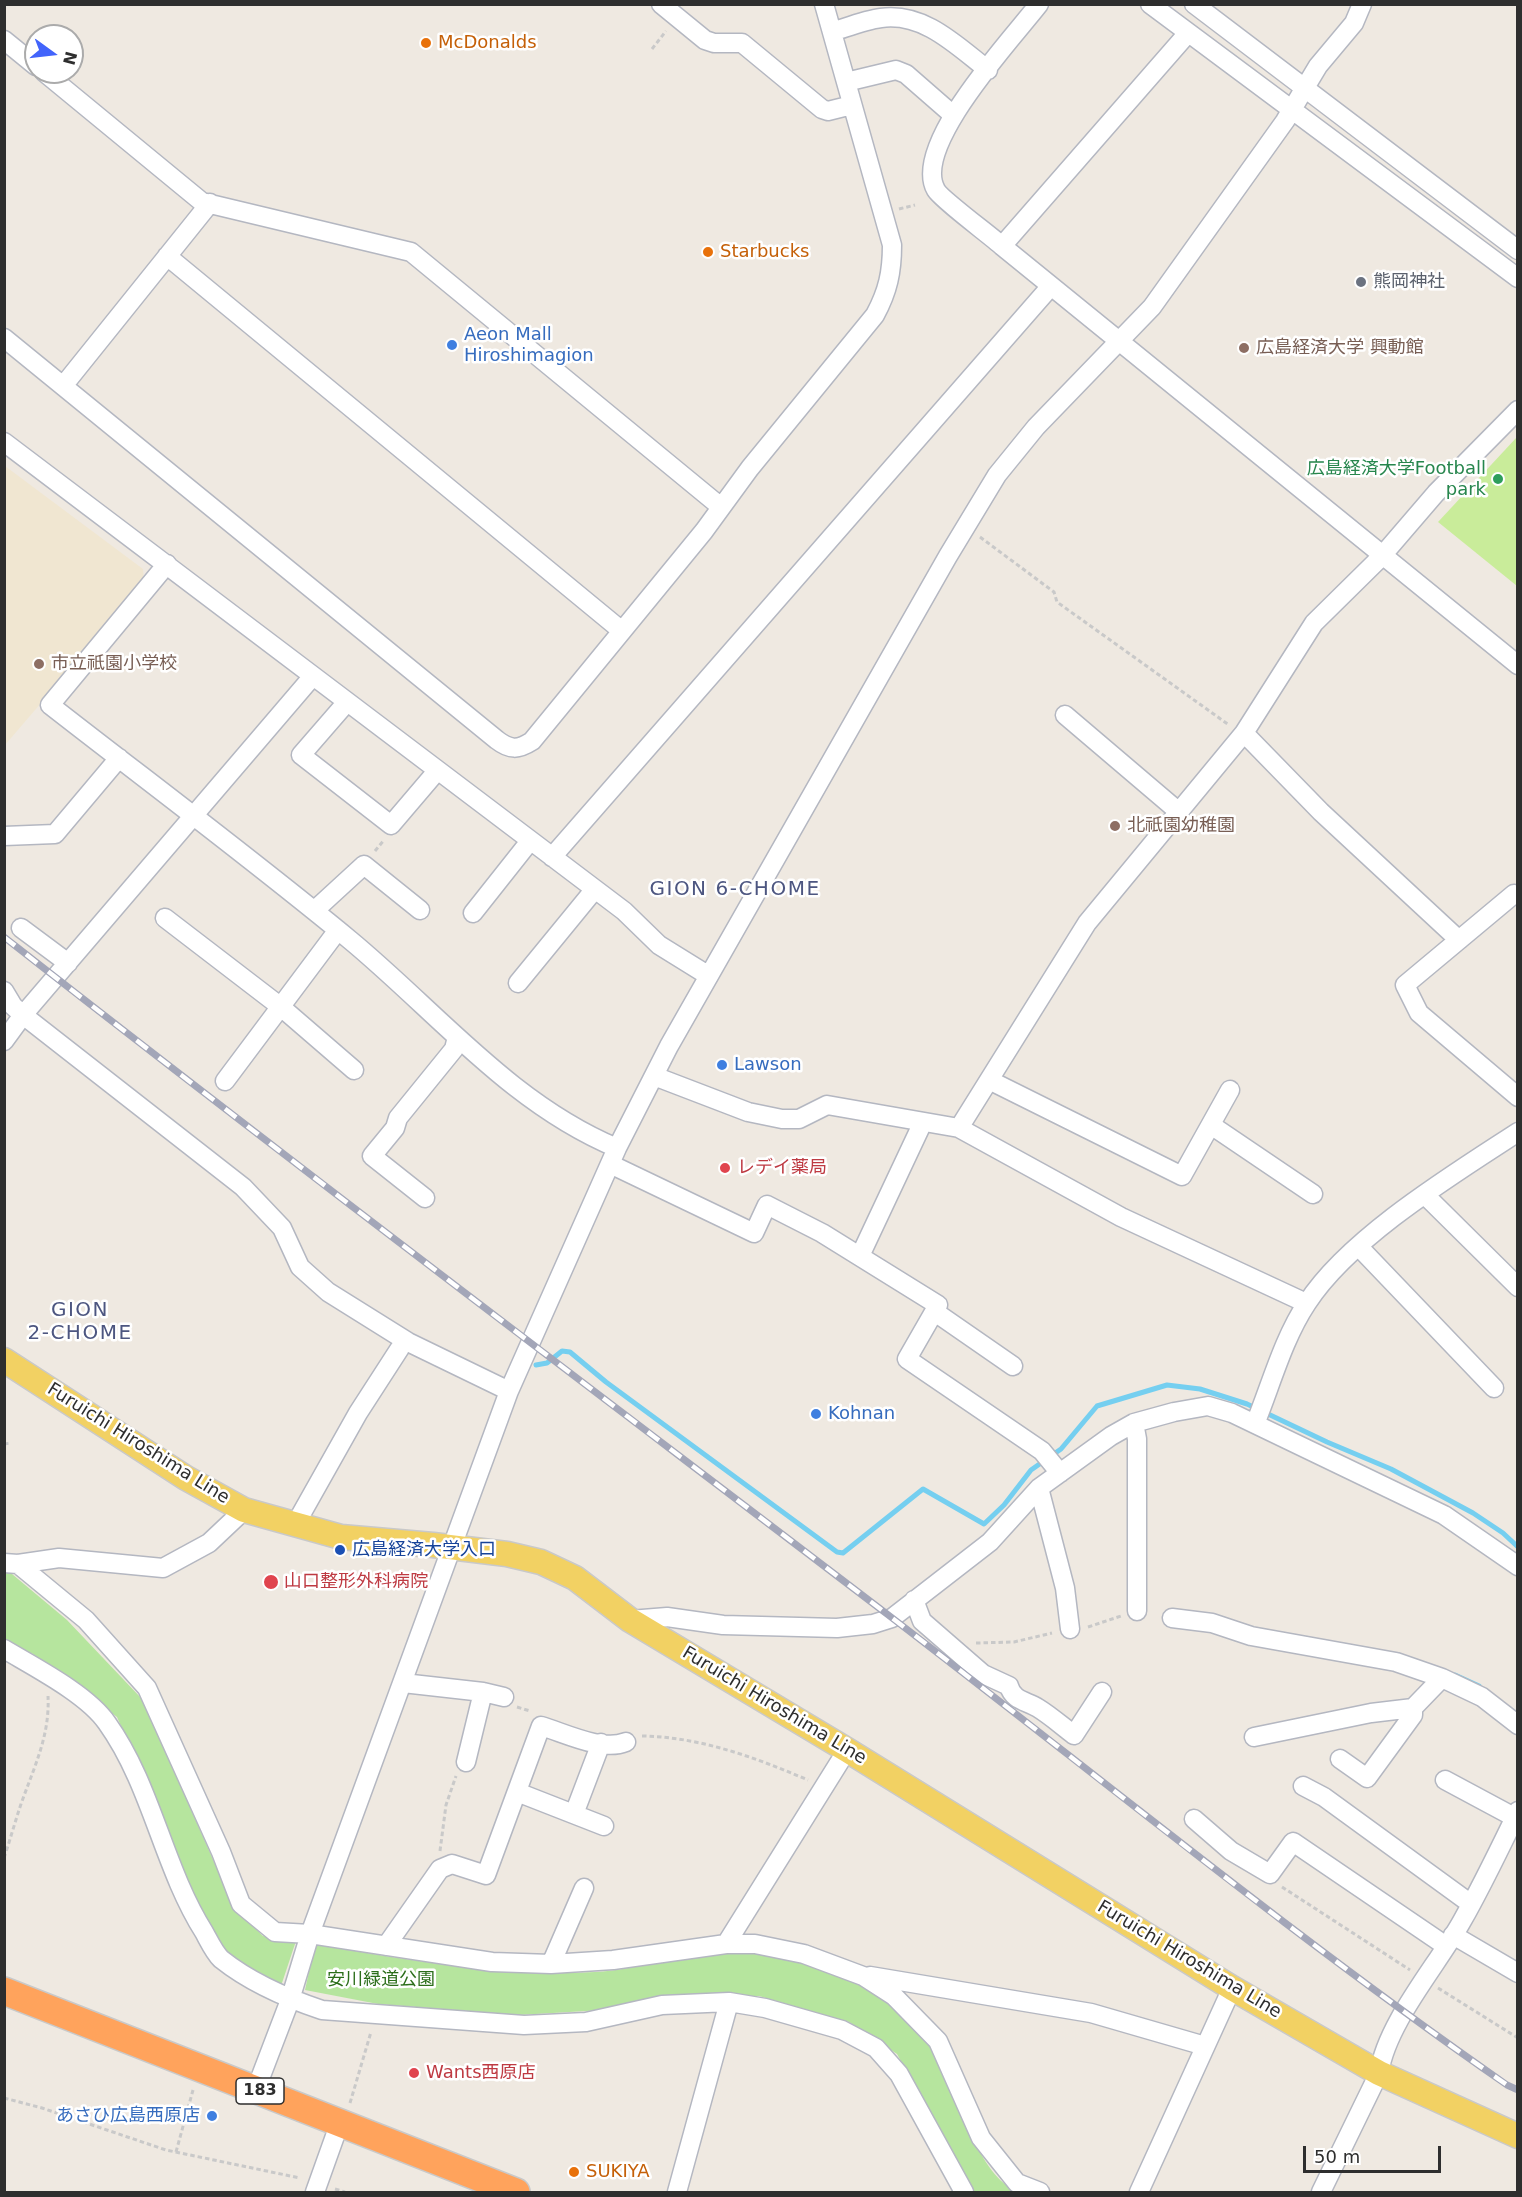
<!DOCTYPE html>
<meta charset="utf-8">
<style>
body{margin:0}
#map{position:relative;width:1522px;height:2197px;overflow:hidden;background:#efe9e1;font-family:"DejaVu Sans",sans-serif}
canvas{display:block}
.frame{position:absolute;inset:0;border:6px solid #2e2e2e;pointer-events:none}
.north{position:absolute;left:24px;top:24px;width:60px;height:60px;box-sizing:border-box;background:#fff;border:2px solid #ababab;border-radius:50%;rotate:105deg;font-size:16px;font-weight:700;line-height:24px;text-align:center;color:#2e2e2e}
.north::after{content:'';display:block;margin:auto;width:21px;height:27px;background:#4264fb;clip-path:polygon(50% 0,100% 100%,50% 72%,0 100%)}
.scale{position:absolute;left:1303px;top:2146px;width:138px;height:27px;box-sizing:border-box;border:3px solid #2e2e2e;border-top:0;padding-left:8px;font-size:18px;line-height:21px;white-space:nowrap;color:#2e2e2e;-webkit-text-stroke:4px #fff;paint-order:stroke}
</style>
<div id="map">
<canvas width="1522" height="2197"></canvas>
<div class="frame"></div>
<div class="north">N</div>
<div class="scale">50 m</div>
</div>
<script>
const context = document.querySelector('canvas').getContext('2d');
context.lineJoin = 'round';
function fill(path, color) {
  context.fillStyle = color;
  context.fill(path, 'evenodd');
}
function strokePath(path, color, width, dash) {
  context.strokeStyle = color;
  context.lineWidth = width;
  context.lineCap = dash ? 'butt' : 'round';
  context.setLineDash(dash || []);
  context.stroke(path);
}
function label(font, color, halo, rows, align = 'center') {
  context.font = font + ' "DejaVu Sans","Noto Sans JP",sans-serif';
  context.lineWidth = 5;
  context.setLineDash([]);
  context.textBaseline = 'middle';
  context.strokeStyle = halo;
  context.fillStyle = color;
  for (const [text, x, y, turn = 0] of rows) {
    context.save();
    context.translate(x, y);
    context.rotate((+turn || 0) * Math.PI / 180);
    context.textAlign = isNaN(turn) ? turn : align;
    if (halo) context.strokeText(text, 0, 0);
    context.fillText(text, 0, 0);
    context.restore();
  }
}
fill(new Path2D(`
 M5,466L143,569L144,583L5,745Z`), '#f0e6d1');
fill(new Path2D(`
 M5,1573L12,1574L67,1620L142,1699L235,1909L263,1936L296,1941L280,1989L222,1950L197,1902L117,1717L33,1654L5,1642Z
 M315,1944C408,1960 501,1977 595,1972C639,1970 682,1952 725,1951C761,1949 829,1968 861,1984C891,1999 927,2038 943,2067C963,2105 977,2174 1018,2192H973L897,2054L849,2022L759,1996H685L603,2010L519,2015L378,2004L305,1990Z`), '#b6e59e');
fill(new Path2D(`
 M1517,437V586L1438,522Z`), '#c9ec9a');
strokePath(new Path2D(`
 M536,1365L547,1363L562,1351L570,1352L606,1382L837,1552L843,1553L923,1489L984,1524L1004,1505L1031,1470L1061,1449L1097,1406L1167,1385L1200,1389L1247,1404L1327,1442L1391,1469L1473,1513L1503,1533L1518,1547
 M1455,1675L1479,1686`), '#75cff0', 5);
const minor = new Path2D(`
 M661,4L705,40L714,43H742L822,109L828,111L852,105
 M1150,4L1518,278
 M1194,4L1518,250
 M832,32C848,27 865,20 881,18C924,12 957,46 988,70
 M1188,33L1002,246L1518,665
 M4,40L36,66
 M44,72L202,202L411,252L721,507
 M846,82L896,70L906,74L953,115
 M1002,246C991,236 941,199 936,190C911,146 1012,39 1039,4
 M167,256L622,631
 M4,338L497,740C510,750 518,750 532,741L704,531L750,468L875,315C888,291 892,272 892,245L824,4
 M63,386L210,203
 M4,442L624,911L659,945L709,976
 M167,564L50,705C150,783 252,859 350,940C437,1012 511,1104 617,1148
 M347,702L301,755L391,825L437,771
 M1065,715L1179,812
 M1244,733L1321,812L1459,940
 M4,836L55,834L119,758
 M552,857L1051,286
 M1514,894L1405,985L1419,1013L1518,1097
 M315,910L364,865L420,910
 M473,913L530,841
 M165,918L281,1007L354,1070
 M21,928L68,963
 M518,983L595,889
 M4,991L13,1006L23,1015L243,1187L282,1228L300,1267L328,1292L408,1342L509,1391
 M4,1041L23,1015L313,676
 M654,1076L748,1112L782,1119H799L827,1105L959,1128L1121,1217L1306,1303
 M989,1080L1182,1176L1230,1090
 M225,1081L338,930
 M1211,1125L1313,1194
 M959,1128L1087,923L1244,733L1314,623L1381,557L1436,493L1518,410
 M610,1164L754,1233L767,1205L822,1233L938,1305L907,1359L1042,1451L1060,1473
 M1425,1195L1518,1287
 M425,1198L372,1156L395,1128L398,1118L454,1049L457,1037
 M1359,1247L1494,1388
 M860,1256L923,1122
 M935,1312L1013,1366
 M1134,1423L1137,1439V1611
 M1255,1424C1271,1385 1283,1339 1307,1303C1349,1238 1452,1175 1518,1132
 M1039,1488L1065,1588L1070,1629
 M295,1525L358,1413L400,1348
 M4,1563L18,1564L86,1620L147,1688L221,1852L241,1904L275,1932L310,1934L492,1962L551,1964L613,1960L726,1944H755L804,1954L863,1976L894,1996L938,2041L981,2138L1017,2183L1040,2192
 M18,1564L59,1558L163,1568L209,1543L244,1510
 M914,1600L922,1621L983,1674L1009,1686C1013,1701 1027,1701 1038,1708C1051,1716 1062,1726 1074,1735L1102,1692
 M1172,1618L1212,1623L1251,1636L1396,1662L1442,1678L1482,1697L1518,1725
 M630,1620L667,1617L723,1625L837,1628L873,1624L892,1618L990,1542L1039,1488L1111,1436L1134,1423L1174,1412L1208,1406L1232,1413L1444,1515L1518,1566
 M4,1649C34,1667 87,1694 107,1723C152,1786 163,1867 204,1932C209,1941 214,1952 221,1959C251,1983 286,1998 322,2010L524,2025L586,2022L662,2005L729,2002L765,2008L842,2030L876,2048L899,2074L964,2192
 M403,1683L483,1692L504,1697
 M1254,1737L1371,1713L1413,1708
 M1340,1759L1367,1778L1413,1715V1708L1442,1678
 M466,1762L483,1692
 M1445,1780L1514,1817
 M1303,1786L1324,1797L1471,1904
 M517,1792L604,1826
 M574,1814L601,1743
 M1194,1819L1231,1851L1270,1874L1293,1842L1446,1946
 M1453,1935L1518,1973
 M726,1944L847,1750
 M386,1946L440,1869L452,1864L486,1875L541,1726C565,1733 602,1752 626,1742
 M551,1964L584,1888
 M870,1976L1091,2013L1205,2046
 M256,2089L290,2000L310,1934L509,1391L617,1148L669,1046L948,556L997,475L1036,427L1152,307L1285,121L1318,66L1354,23L1362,4
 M315,2192L340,2122
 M677,2192L729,2002
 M1139,2192L1232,1988
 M1321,2192L1379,2073C1387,2022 1437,1966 1462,1921C1482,1886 1500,1848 1518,1811`);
const major = new Path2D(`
 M4,1360L186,1478L244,1510L341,1537L433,1545L507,1554L541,1562L575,1578L630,1620L847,1750L1232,1988L1379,2073L1518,2136`);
const highway = new Path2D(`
 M4,1991L516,2192`);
strokePath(minor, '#b4b7c1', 21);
strokePath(major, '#c9c9c9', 27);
strokePath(highway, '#c9c9c9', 30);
strokePath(new Path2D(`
 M652,49L666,31
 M899,209L915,205
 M980,537L1054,592L1057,602L1229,725
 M375,851L384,840
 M4,1444L11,1443
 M1088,1627L1121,1616
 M976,1643L1014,1642L1052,1633
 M517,1707L530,1711
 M642,1736C700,1737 754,1757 808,1780
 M440,1851L446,1805L456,1776
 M4,1858C10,1840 15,1822 21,1804C34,1767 50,1736 48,1696
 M1282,1887L1410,1970
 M1438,1988L1518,2038
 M4,2098L42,2108L166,2150L300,2178
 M350,2103L371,2032
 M176,2152L193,2090
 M335,2189L345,2192`), '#c9c9c9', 3, [4.5, 3]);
strokePath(minor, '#fff', 18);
strokePath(major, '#f2d163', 24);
strokePath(highway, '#ffa35c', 27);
const rail = new Path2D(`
 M4,937C296,1166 592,1389 887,1614C1093,1772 1294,1937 1507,2085L1518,2090`);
strokePath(rail, '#a3a6b8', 7);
strokePath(rail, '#fff', 4.5, [14]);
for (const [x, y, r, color] of [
 [426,43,6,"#e8710a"],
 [708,252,6,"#e8710a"],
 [1361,282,6,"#6b7280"],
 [452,345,6,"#3f7fe0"],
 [1244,348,6,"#8d6e63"],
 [1498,479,6,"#2e9e5b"],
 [39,664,6,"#8d6e63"],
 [1115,826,6,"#8d6e63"],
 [722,1065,6,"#3f7fe0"],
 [725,1168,6,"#e0444e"],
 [816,1414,6,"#3f7fe0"],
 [340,1550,6,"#1a4fb4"],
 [271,1582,8,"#e0444e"],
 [414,2073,6,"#e0444e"],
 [212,2116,6,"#3f7fe0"],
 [574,2172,6,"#e8710a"]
]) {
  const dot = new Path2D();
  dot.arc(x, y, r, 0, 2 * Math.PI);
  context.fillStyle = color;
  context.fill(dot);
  strokePath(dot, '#fff', 2);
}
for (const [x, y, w] of [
 [260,2091,48]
]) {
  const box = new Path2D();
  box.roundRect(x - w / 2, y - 13, w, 26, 4.5);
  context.fillStyle = '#fff';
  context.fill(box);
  strokePath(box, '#2e2e2e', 1.5);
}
label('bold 16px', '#2e2e2e', null, [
 ["183",260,2091]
]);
label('18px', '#c56008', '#fff', [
 ["McDonalds",438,43],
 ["Starbucks",720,252],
 ["SUKIYA",586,2172]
], 'left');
label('18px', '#5b616d', '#fff', [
 ["熊岡神社",1373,282]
], 'left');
label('18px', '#366cbe', '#fff', [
 ["Aeon Mall",464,335],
 ["Hiroshimagion",464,356],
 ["Lawson",734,1065],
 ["Kohnan",828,1414],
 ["あさひ広島西原店",200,2116,"right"]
], 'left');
label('18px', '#785e54', '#fff', [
 ["広島経済大学 興動館",1256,348],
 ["市立祇園小学校",51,664],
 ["北祇園幼稚園",1127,826]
], 'left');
label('18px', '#27864d', '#fff', [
 ["広島経済大学Football",1486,469],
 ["park",1486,490]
], 'right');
label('18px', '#be3a42', '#fff', [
 ["レデイ薬局",737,1168],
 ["山口整形外科病院",284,1582],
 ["Wants西原店",426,2073]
], 'left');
label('18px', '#2e2e2e', '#fff', [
 ["Furuichi Hiroshima Line",138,1444,32],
 ["Furuichi Hiroshima Line",774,1706,31],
 ["Furuichi Hiroshima Line",1189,1960,31]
]);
label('18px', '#164399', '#fff', [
 ["広島経済大学入口",352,1550]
], 'left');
label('18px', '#2c6e1b', '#fff', [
 ["安川緑道公園",381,1980]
]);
context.letterSpacing = '1.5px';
label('20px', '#4d5680', '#fff', [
 ["GION 6-CHOME",735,890],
 ["GION",80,1311],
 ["2-CHOME",80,1334]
]);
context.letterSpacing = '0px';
</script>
